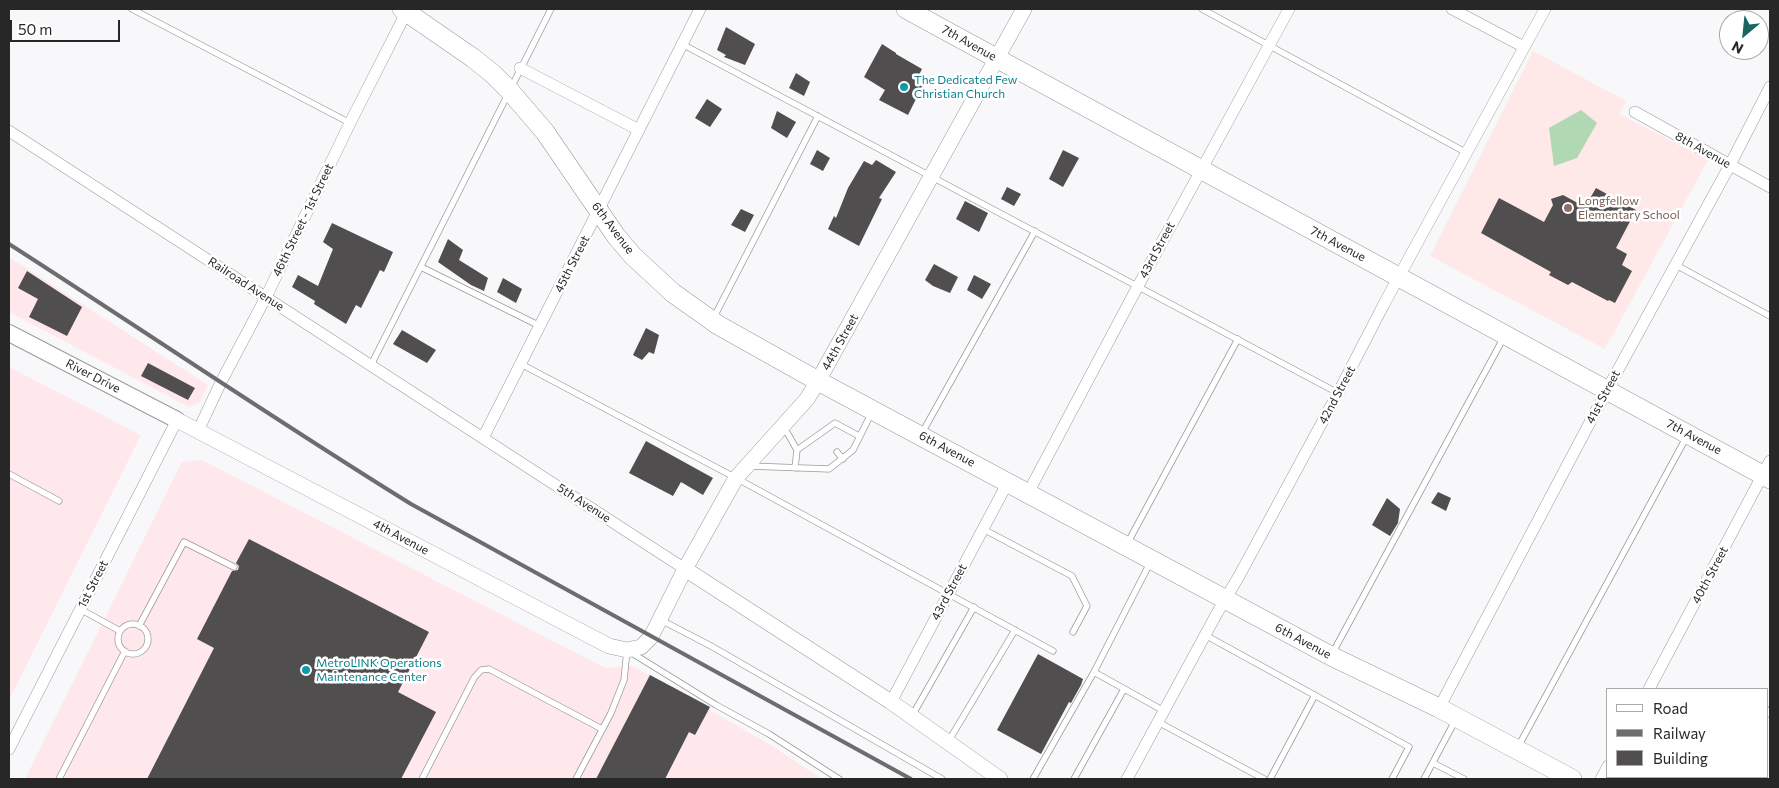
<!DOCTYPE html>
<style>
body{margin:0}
#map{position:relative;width:1779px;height:788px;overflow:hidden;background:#f8f8fa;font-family:Commissioner,sans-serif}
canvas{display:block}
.frame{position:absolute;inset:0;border:10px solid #272728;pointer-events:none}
.legend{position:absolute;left:1606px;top:688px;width:162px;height:90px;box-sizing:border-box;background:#fff;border:1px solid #a9a9a9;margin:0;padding:6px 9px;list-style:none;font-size:15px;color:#272728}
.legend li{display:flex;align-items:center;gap:10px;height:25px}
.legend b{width:25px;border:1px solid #a9a9a9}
.north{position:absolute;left:1719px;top:10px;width:50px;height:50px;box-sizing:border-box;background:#fff;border:1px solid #a9a9a9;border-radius:50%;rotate:208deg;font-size:14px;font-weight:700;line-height:20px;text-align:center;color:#272728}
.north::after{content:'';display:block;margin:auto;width:18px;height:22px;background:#196560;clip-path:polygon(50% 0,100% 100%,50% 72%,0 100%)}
.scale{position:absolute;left:10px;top:20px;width:110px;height:22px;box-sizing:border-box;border:2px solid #272728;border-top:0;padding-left:6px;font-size:15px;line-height:18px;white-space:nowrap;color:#272728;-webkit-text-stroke:4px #fff;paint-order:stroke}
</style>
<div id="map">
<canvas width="1779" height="788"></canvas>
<div class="frame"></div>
<ul class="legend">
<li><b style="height:6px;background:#fff"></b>Road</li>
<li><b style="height:6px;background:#6d6d6f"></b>Railway</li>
<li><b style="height:14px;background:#504e4e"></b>Building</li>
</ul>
<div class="north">N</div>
<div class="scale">50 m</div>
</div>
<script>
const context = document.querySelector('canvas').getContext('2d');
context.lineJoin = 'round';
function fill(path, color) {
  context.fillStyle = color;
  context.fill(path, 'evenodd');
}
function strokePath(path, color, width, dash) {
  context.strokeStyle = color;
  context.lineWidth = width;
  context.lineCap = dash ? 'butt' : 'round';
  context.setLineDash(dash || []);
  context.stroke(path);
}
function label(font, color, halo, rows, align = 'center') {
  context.font = font + ' Commissioner,sans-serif';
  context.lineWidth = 5;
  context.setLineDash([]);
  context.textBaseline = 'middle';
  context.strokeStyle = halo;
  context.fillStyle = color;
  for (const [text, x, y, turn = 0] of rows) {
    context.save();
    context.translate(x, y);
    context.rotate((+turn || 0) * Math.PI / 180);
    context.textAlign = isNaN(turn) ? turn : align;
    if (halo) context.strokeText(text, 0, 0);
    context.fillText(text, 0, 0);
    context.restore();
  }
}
fill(new Path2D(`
 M9,257L208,385L200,402L189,407L9,312Z
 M9,367L141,435L9,700Z
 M202,460L605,668L633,666L774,747L822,779H25L182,462Z`), '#fee8eb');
fill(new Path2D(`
 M1533,51L1626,101L1619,114L1708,160L1605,349L1430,256Z`), '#fee8e8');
fill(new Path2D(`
 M1581,110L1597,123L1577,158L1554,166L1549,128Z`), '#b0d8b3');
fill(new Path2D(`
 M726,27L755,44L745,65L724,57L726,55L717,50Z
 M882,44L896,53V54L922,69L918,77L925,81L908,115L879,100L885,90L864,77Z
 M796,73L810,82L804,96L789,88Z
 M707,99L722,109L710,127L695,118Z
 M777,111L796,122L787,138L771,128Z
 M817,150L830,158L823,171L810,164Z
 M1063,150L1079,158L1063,187L1049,179Z
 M876,160L896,172L879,198L882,199L859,246L828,229L834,216L836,218L848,188L864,161L872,165Z
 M1007,187L1021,194L1014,206L1001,199Z
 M1596,188L1636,210L1616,248L1627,254L1622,265L1632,271L1615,303L1609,300L1608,301L1572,282L1568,285L1549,275L1551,272L1481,233L1499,198L1544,222L1553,205L1551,199L1563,195L1585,207Z
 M965,201L988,213L979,232L956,219Z
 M741,209L754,215L745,232L731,225Z
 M332,223L393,252L384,272L380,270L361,308L356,305L346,324L314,304L315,301L292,287L298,275L318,286L333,249L323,242Z
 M448,239L463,250L459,260L488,278L484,291L471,285L438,262Z
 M934,264L958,277L950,293L933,286L925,280Z
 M27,271L82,307L67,336L29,317L38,299L18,288Z
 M974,275L991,284L982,299L967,290Z
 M503,278L522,289L516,303L497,292Z
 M646,328L659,335L654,354L649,352L642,360L633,355Z
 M402,330L436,350L427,363L393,344Z
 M148,363L195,388L188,400L141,376Z
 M646,441L713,478L703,495L681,482L673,496L629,473Z
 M1438,492L1451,498L1446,511L1431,503Z
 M1387,498L1400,509L1398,523L1390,536L1372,525Z
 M249,539L429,632L398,692L436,712L401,779H147L214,648L197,639L232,571L238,570L239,566L236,563Z
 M1038,654L1083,679L1081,685L1071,703L1069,702L1041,754L997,730Z
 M650,675L710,707L695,735L689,732L665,779H596Z`), '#504e4e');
const service = new Path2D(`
 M132,9L350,123
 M1202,9L1467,153
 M682,44L1338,393
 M1676,265L1770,316
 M421,267L540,326
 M713,319L818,116
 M521,364L736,478L1053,651
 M371,365L551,9
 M784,427L797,450
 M922,433L1035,231
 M837,452L843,459
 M750,466L829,469L853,450L871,414
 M795,468L797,450L835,423L859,436
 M9,474L59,501
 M983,529L1072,576L1087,606L1073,632
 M1127,544L1238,339
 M80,609L120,631
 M661,620L711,646L942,779
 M118 639a15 15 0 1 1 30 0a15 15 0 1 1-30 0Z
 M139,626L184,542L234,567
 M1205,635L1409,747L1392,779
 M1332,654L1504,337
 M1094,672L1164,711
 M1768,714L1770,710
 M912,716L974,607
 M1158,722L1264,779
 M948,742L1015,630
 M1518,747L1687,436
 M1433,763L1464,779
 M59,779L125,651
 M422,779L474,678L481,670L489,669L602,729
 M576,779L611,713L624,680L627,650L716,705L769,734L839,779
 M1033,779L1094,672L1151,561
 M1074,779L1124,689
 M1270,779L1315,695
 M1424,779L1456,719
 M1733,779L1734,777`);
const minor = new Path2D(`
 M1452,9L1524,47
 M520,68L639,130
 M1635,112L1770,187
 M9,131L685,569
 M198,431L221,382L266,297L350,123L408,9
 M483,438L700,9
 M1028,493L1138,286L1289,9
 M1649,689L1770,461
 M891,702L1008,482
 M1439,708L1607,390L1730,165L1770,87
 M9,749L177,420
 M1127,779L1216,615L1239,576L1338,393L1384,304L1545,9
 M1601,779L1608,766`);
const tertiary = new Path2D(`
 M177,420L609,646L627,650L636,648L641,647L651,637L685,569L736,478L807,399L818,381L1024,9
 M685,569L891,702L1000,779`);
const secondary = new Path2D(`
 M9,333L177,420`);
const primary = new Path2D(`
 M402,9L473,58L493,74L509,90L545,132L616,236L633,256L673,293L718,325L818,381L1331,656L1439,708L1572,779
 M906,9L1770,479`);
strokePath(service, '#9b9b9d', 7);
strokePath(minor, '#9b9b9d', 12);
strokePath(tertiary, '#9b9b9d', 16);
strokePath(secondary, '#9b9b9d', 18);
strokePath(primary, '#9b9b9d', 20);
strokePath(service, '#fff', 5.5);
strokePath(minor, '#fff', 11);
strokePath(tertiary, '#fff', 15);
strokePath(secondary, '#fff', 16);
strokePath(primary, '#fff', 19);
strokePath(new Path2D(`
 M9,244C143,330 275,420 411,504L911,779`), '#6d6d6f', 4);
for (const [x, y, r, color] of [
 [904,87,5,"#0f9aa8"],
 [1568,208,5,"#8d6e63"],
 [306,670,5,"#0f9aa8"]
]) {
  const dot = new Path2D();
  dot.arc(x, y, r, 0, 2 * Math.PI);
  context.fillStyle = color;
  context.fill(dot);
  strokePath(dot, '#fff', 2);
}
label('12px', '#272728', '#fff', [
 ["7th Avenue",969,43,29],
 ["8th Avenue",1703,150,29],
 ["46th Street - 1st Street",303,220,-64],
 ["6th Avenue",613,228,53],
 ["7th Avenue",1338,244,28],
 ["43rd Street",1157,250,-62],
 ["45th Street",572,264,-63],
 ["Railroad Avenue",246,284,33],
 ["44th Street",840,342,-61],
 ["River Drive",93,376,27],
 ["42nd Street",1337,395,-62],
 ["41st Street",1603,397,-62],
 ["7th Avenue",1694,437,28],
 ["6th Avenue",947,449,28],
 ["5th Avenue",584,503,33],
 ["4th Avenue",401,537,28],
 ["40th Street",1710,575,-62],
 ["1st Street",93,584,-63],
 ["43rd Street",949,592,-62],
 ["6th Avenue",1303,641,28]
]);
label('12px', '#0d838f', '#fff', [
 ["The Dedicated Few",914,80],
 ["Christian Church",914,94],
 ["MetroLINK Operations",316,663],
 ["Maintenance Center",316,677]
], 'left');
label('12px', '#785e54', '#fff', [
 ["Longfellow",1578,201],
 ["Elementary School",1578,215]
], 'left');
</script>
